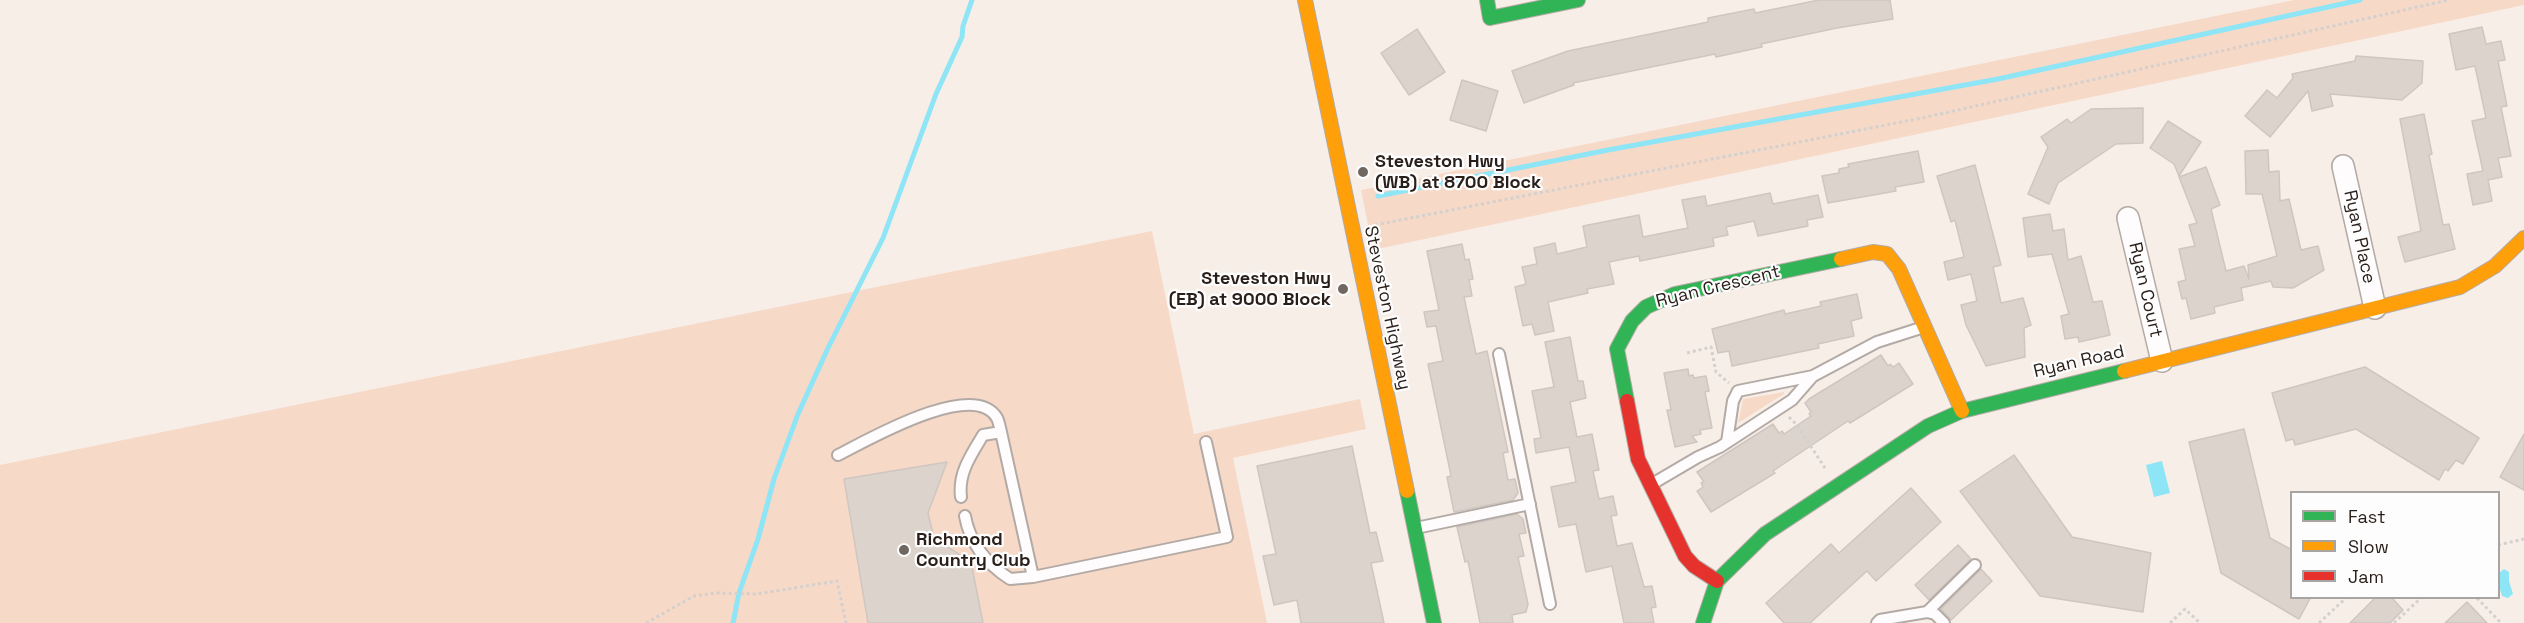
<!DOCTYPE html>
<style>
body{margin:0}
#map{position:relative;width:2524px;height:623px;overflow:hidden;background:#f8eee8;font-family:"Space Grotesk",sans-serif}
canvas{display:block}
.legend{position:absolute;left:2290px;top:491px;width:210px;height:108px;box-sizing:border-box;background:#fdfdfd;border:2px solid #a8a4a2;margin:0;padding:8px 10px;list-style:none;font-size:18px;color:#291e19}
.legend li{display:flex;align-items:center;gap:12px;height:30px}
.legend b{width:30px;border:2px solid #a8a4a2}
</style>
<div id="map">
<canvas width="2524" height="623"></canvas>
<ul class="legend">
<li><b style="height:8px;background:#30b455"></b>Fast</li>
<li><b style="height:8px;background:#ff9f0a"></b>Slow</li>
<li><b style="height:8px;background:#e5322d"></b>Jam</li>
</ul>
</div>
<script>
const context = document.querySelector('canvas').getContext('2d');
context.lineJoin = 'round';
function fill(path, color) {
  context.fillStyle = color;
  context.fill(path, 'evenodd');
}
function strokePath(path, color, width, dash) {
  context.strokeStyle = color;
  context.lineWidth = width;
  context.lineCap = dash ? 'butt' : 'round';
  context.setLineDash(dash || []);
  context.stroke(path);
}
function label(font, color, halo, rows, align = 'center') {
  context.font = font + ' "Space Grotesk",sans-serif';
  context.lineWidth = 4.5;
  context.setLineDash([]);
  context.textBaseline = 'middle';
  context.strokeStyle = halo;
  context.fillStyle = color;
  for (const [text, x, y, turn = 0] of rows) {
    context.save();
    context.translate(x, y);
    context.rotate((+turn || 0) * Math.PI / 180);
    context.textAlign = isNaN(turn) ? turn : align;
    if (halo) context.strokeText(text, 0, 0);
    context.fillText(text, 0, 0);
    context.restore();
  }
}
fill(new Path2D(`
 M2294,0H2524V5L1373,250L1361,190Z
 M1152,231L1194,434L1360,399L1366,429L1233,458L1267,623H0V465Z
 M1784,392V394L1738,423L1743,399Z`), '#f7d9c8');
fill(new Path2D(`
 M2162,461L2170,493L2154,497L2146,465Z
 M2504,569L2509,572V581L2513,594L2508,598L2502,596L2499,586V573Z`), '#8ee5f6');
strokePath(new Path2D(`
 M1378,196L1608,150L1998,79L2360,0
 M733,623L739,593L758,539L774,479L798,414L828,348L883,238L936,94L962,37L963,26L972,0`), '#8ee5f6', 5);
const building = new Path2D(`
 M1819,0H1890L1893,19L1837,28L1761,44L1762,47L1716,57L1715,54L1573,83L1574,85L1524,103L1512,71L1568,51L1708,22V18L1754,9L1755,13Z
 M2482,27L2486,44L2501,41L2505,60L2498,61L2507,106L2501,107L2511,156L2498,158L2502,177L2488,180L2492,201L2473,205L2467,174L2483,171L2472,121L2486,118L2475,66L2456,70L2449,34Z
 M1417,29L1445,72L1409,95L1381,53Z
 M2356,56L2423,61L2422,83L2402,100L2330,94L2333,106L2312,111L2308,91L2270,137L2245,116L2267,90L2277,98L2293,78L2292,74L2355,61Z
 M1462,80L1498,91L1486,131L1450,120Z
 M2143,108V143L2116,144L2058,183L2049,204L2028,194L2048,147L2041,137L2067,119L2071,123L2091,109Z
 M2424,114L2432,154L2429,155L2443,225L2449,224L2455,249L2405,262L2398,237L2421,231L2400,119Z
 M2168,121L2201,142L2179,176L2174,164L2150,148Z
 M2268,150L2269,172L2279,171L2280,201L2289,199L2301,250L2318,246L2324,270L2293,288L2273,287L2271,281L2241,288L2243,300L2214,307L2215,313L2191,319L2186,298L2182,299L2178,282L2186,280L2179,249L2195,246L2189,225L2197,223L2179,177L2206,167L2220,205L2211,209L2226,271L2244,266L2249,279L2248,265L2277,256L2262,194H2246L2245,151Z
 M1918,151L1924,182L1895,187L1896,191L1828,203L1822,176L1839,173V169L1849,167L1848,164Z
 M1975,165L2001,265L1993,267L2001,303L2023,298L2031,325L2024,328L2025,357L1986,366L1966,325L1961,305L1977,301L1971,274L1948,280L1944,262L1964,257L1955,220L1951,222L1937,176Z
 M1770,193L1773,204L1818,195L1823,217L1807,220L1808,226L1758,236L1754,221L1726,227L1728,235L1713,238L1714,246L1640,261L1639,256L1609,262L1614,284L1587,289L1588,293L1548,302L1554,331L1535,335L1532,324L1523,326L1515,287L1526,284L1522,267L1537,264L1534,248L1555,243L1557,254L1587,247L1583,226L1639,215L1643,237L1688,228L1682,200L1705,196L1707,206Z
 M2050,214L2053,231L2064,229L2068,260L2081,256L2093,302L2102,301L2110,335L2079,342L2078,337L2065,339L2061,316L2069,314L2052,254L2028,257L2023,218Z
 M1462,244L1465,260L1469,259L1473,279L1469,280L1472,296L1464,297L1476,354L1487,351L1508,452L1503,453L1508,480L1515,479L1518,493L1513,500L1454,512L1447,477L1451,476L1428,364L1443,361L1436,326L1427,327L1424,312L1439,310L1427,251Z
 M1857,294L1862,318L1851,321L1854,336L1818,344L1819,348L1732,366L1729,351L1718,353L1712,329L1784,310L1785,314L1821,306L1820,302Z
 M1570,337L1578,381H1583L1586,398L1570,402L1577,437L1592,434L1599,470L1593,471L1599,499L1613,496L1617,515L1611,516L1617,546L1632,543L1644,587L1652,586L1656,607L1651,608L1654,623H1624L1612,566L1586,572L1576,524L1559,527L1551,487L1576,482L1569,447L1536,453L1534,439L1541,438L1532,391L1554,387L1545,342Z
 M1881,355L1888,366L1890,364L1893,367L1899,363L1913,384L1850,423L1848,421L1773,471L1775,473L1711,512L1697,491L1703,487L1701,483L1704,482L1697,472L1773,424L1779,433L1782,431L1784,434L1811,416L1809,414L1811,412L1805,403L1809,399Z
 M2365,367L2479,438L2463,464L2456,460L2448,471L2445,469L2439,480L2356,429L2295,445L2293,439L2286,441L2272,393Z
 M1688,369L1689,376L1693,375L1694,378L1706,376L1709,391L1705,392L1712,428L1700,430L1701,434L1692,436L1697,442L1675,447L1667,410H1671L1664,373Z
 M2244,429L2270,538L2292,550V597H2311L2299,619L2221,573L2189,442Z
 M2524,434V490L2500,477Z
 M1352,446L1370,533L1376,532L1383,561L1371,563L1384,623H1301L1297,600L1274,605L1263,556L1276,554L1257,466Z
 M2014,455L2072,537L2151,553L2143,612L2040,596L1960,491Z
 M947,462L928,513L934,538L971,562L983,623H868L844,479Z
 M1911,488L1941,522L1876,581L1867,571L1810,623H1784L1766,603L1831,544L1839,553Z
 M1517,514L1523,519L1526,533L1519,534L1524,556L1518,557L1528,604L1526,612L1512,615L1513,623H1480L1468,561L1465,562L1457,527Z
 M1958,545L1971,559L1929,600L1915,585Z
 M1981,569L1992,581L1951,620L1941,609Z
 M2376,597H2391L2403,610L2390,623H2350Z
 M2467,602L2487,623H2445Z`);
fill(building, '#ddd3cd');
strokePath(building, '#d0c6c0', 1.5);
const lane = new Path2D(`
 M1499,354L1550,604
 M1727,442L1733,401L1738,391L1813,376
 M838,455C866,441 974,378 997,418C999,422 1000,428 1001,432
 M1652,484L1698,457L1720,447L1792,400L1813,376L1877,342L1924,327
 M961,497C958,473 971,455 983,435L1001,432L1033,577L1227,537L1206,442
 M965,516C970,544 987,564 1010,579L1033,577
 M1416,528L1530,504
 M1927,612L1935,614L1944,623
 M1877,623L1880,620L1927,612L1975,565`);
const street = new Path2D(`
 M2343,166L2375,308
 M2128,218L2162,361`);
const fast = new Path2D(`
 M1487,0L1490,18L1578,0
 M1627,401L1617,349L1632,321L1646,307L1675,294L1841,259
 M1407,491L1434,623
 M1703,623L1717,581L1765,534L1928,426L1962,411L2124,371`);
const slow = new Path2D(`
 M1305,0L1407,491
 M1841,259L1873,252L1887,254L1899,269L1962,411
 M2124,371L2460,287L2495,266L2524,238`);
const jam = new Path2D(`
 M1627,401L1638,459L1685,556L1694,566L1717,581`);
strokePath(lane, '#b3aaa5', 14);
strokePath(street, '#b3aaa5', 24);
strokePath(fast, '#b3aaa5', 16);
strokePath(slow, '#b3aaa5', 16);
strokePath(jam, '#b3aaa5', 16);
strokePath(new Path2D(`
 M1375,225L1922,118L2449,0
 M1687,353L1711,347L1716,372L1729,383
 M1789,417L1797,425L1825,468
 M2498,545L2524,539
 M2477,598L2501,623
 M646,623L694,596L716,593L757,594L837,581L846,623
 M2170,623L2185,609L2200,623
 M2319,623L2346,598
 M2394,623L2421,598`), '#d3d0ce', 3, [3, 3]);
strokePath(lane, '#fefcfc', 10);
strokePath(street, '#fefcfc', 21);
strokePath(fast, '#30b455', 14);
strokePath(slow, '#ff9f0a', 14);
strokePath(jam, '#e5322d', 14);
for (const [x, y, r, color] of [
 [1363,172,6,"#716761"],
 [1343,289,6,"#716761"],
 [904,550,6,"#716761"]
]) {
  const dot = new Path2D();
  dot.arc(x, y, r, 0, 2 * Math.PI);
  context.fillStyle = color;
  context.fill(dot);
  strokePath(dot, '#fdfdfd', 2);
}
label('bold 18px', '#291e19', '#fdfdfd', [
 ["Steveston Hwy",1375,162],
 ["(WB) at 8700 Block",1375,183],
 ["Steveston Hwy",1331,279,"right"],
 ["(EB) at 9000 Block",1331,300,"right"],
 ["Richmond",916,540],
 ["Country Club",916,561]
], 'left');
label('18px', '#291e19', '#fdfdfd', [
 ["Ryan Place",2359,237,78],
 ["Ryan Crescent",1718,287,-14],
 ["Ryan Court",2145,290,77],
 ["Steveston Highway",1387,308,78],
 ["Ryan Road",2079,362,-13]
]);
</script>
